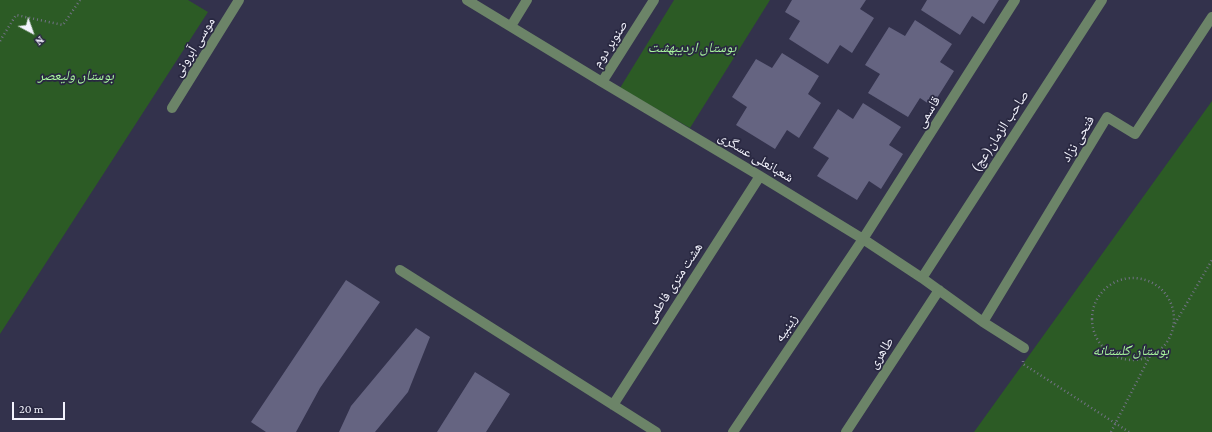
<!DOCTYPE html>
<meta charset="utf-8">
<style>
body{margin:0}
#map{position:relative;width:1212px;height:432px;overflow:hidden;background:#33324c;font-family:"Crimson Pro",serif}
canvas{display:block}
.north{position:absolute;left:12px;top:12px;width:40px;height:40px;-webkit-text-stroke:3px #292841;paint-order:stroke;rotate:139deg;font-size:11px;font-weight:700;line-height:16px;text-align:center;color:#f3f3fd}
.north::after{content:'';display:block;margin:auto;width:14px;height:18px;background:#f3f3fd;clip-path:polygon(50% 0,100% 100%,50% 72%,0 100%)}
.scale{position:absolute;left:12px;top:402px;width:53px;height:18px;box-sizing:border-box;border:2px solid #f3f3fd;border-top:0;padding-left:5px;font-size:12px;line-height:14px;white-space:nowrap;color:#f3f3fd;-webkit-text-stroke:3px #292841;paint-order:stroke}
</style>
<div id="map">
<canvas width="1212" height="432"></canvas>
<div class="north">N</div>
<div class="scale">20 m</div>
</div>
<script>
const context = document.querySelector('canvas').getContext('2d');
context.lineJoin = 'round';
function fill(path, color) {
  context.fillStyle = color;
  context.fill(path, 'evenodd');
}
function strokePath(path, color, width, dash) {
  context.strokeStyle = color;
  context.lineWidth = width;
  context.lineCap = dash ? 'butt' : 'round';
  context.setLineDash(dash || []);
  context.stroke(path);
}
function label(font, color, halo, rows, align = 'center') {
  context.font = font + ' "Crimson Pro","Noto Naskh Arabic",serif';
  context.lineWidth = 3.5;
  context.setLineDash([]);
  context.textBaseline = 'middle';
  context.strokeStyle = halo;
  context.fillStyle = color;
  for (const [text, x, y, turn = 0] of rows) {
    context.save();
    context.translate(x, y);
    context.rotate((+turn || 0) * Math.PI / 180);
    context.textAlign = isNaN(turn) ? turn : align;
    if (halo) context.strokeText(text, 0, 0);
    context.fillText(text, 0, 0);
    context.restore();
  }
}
fill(new Path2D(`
 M0,0H188L208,12L0,334Z
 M674,0H770L690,128L620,88Z
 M1212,101V432H974Z`), '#2c5b25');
fill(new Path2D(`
 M792,0H866L860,9L874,18L852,53L840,45L828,64L789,39L800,21L785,12Z
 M927,0H999L984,24L972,16L960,35L921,10Z
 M915,20L952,44L940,62L954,71L932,106L920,98L908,117L868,93L880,74L865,65L889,27L905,36Z
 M782,53L819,76L808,94L821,103L799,138L787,130L775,149L736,125L747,107L732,97L756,59L772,68Z
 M863,103L901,127L889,145L903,154L881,189L869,181L857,200L817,176L829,158L813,148L838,109L853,119Z
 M346,280L380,302L320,388L296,432H266L251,422Z
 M416,328L430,337L408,392L375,432H339L351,406Z
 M475,372L510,394L486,432H437Z`), '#656481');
strokePath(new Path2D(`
 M0,41L16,15L63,25L80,0
 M1092 319a41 41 0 1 1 82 0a41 41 0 1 1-82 0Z
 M1173,327L1212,260
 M1023,361V364L1129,432
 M1111,432L1150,356`), '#737387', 2.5, [1, 3]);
strokePath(new Path2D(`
 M467,0L602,82L760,176L863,239L922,278L983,322L1024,348
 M511,26L527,0
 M602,82L654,0
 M172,108L239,0
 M400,270L656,432
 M922,278L1102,0
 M983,322L1107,117L1135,134L1212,17
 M613,405L760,176
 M733,432L863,239L1015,0
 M846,432L939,290`), '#6c8468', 10);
label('14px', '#f3f3fd', '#292841', [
 ["صنوبر دوم",610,44,-57],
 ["موسی آبرونی",194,47,-58],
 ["قاسمی",928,112,-58],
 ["صاحب الزمان(عج)",1000,131,-57],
 ["فتحی نزاد",1078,139,-59],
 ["شعبانعلی عسگری",756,157,31],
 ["هشت متری فاطمی",674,283,-57],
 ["زینبیه",786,328,-56],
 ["طاهری",881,353,-57]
]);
label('italic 14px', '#aaf89f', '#292841', [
 ["بوستان اردیبهشت",692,48],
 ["بوستان ولیعصر",76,76],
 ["بوستان گلستانه",1131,351]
]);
</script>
